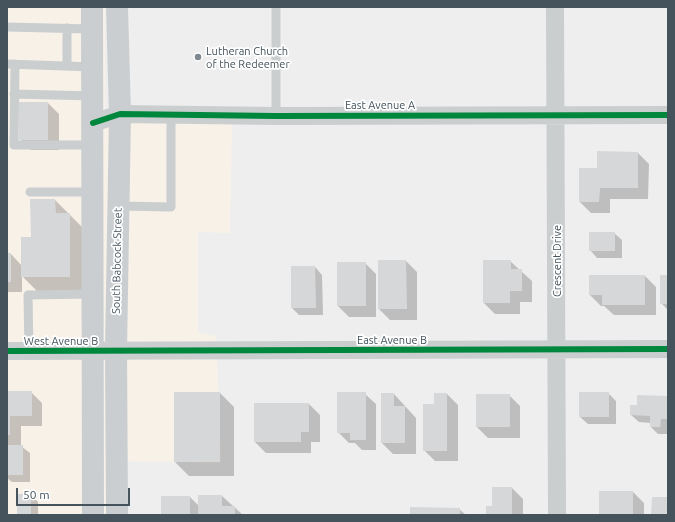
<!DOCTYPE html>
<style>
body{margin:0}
#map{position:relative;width:675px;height:522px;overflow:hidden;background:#efeeee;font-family:Ubuntu,sans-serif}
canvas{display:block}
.frame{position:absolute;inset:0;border:8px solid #44535c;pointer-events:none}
.scale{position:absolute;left:16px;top:488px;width:114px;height:18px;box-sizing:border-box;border:2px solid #44535c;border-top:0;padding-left:5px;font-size:12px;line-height:14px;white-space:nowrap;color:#44535c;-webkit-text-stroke:3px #fff;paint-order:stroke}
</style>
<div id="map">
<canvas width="675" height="522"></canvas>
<div class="frame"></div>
<div class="scale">50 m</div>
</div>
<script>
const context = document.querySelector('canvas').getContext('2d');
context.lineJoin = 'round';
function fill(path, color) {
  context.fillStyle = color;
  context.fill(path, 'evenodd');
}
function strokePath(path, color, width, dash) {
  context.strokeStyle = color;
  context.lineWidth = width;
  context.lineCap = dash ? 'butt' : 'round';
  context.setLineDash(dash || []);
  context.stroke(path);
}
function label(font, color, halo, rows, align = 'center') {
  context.font = font + ' Ubuntu,sans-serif';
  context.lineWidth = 3.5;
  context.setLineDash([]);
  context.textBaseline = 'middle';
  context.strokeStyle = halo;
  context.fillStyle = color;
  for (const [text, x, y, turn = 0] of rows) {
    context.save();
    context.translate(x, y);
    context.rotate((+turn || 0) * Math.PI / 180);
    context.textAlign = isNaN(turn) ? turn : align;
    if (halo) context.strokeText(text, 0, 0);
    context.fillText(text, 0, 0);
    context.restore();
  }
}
fill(new Path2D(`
 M7,7H105V116L232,122L230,233L198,232V333L216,336L221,463L125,461L124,515H7Z`), '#f7f1e8');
fill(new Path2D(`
 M48,103L59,114V150H31L20,139Z
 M638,153L649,164L648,199H610V213H591L580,202L598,169Z
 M31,200H55L83,228L84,291H37L22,276V292H7V254H11L22,266L32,238Z
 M614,233L622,240V258H597L590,250Z
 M406,261L417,272V320H390L379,309Z
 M510,261L532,281V302H520V314H495L484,303Z
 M365,263L376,274V317H349L338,306Z
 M315,267L322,275L323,315H299L292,308Z
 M590,276H645L656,287V315H614L604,306H601L590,295Z
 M668,276V310L661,303Z
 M7,392H31L42,403V426H21V446L30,453V482H12L7,478Z
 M220,393L234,407V476H189L175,462Z
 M365,394L376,404V450H362L355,443H349L338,432Z
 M394,394L416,418V454H393L382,443Z
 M447,394L458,405V461H435L424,450Z
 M580,394H609L616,401V424H588L580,417Z
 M509,395L520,406V438H488L477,427Z
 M668,397L667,434H658L651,427V423L639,422L631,415L638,406Z
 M309,404L320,415V442H311V453H266L255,442Z
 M512,488L523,499V515H487Z
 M633,492L644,503V515H600Z
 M31,495L38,502V515H18Z
 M222,496L243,515H162L190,497L199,506Z
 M459,509L466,515H411Z`), '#0003');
fill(new Path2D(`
 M19,102H48V140H19Z
 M597,151L638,152V188H600L599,202H579V168H597Z
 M30,199H55L56,213H70V277H21V237H31Z
 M589,232H615V251H589Z
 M7,253H11V282H7Z
 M378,260H406L407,309H378Z
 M483,260H511V269H522V291H510V303H483Z
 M337,262H366V306H337Z
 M291,266H315L316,308H291Z
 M589,275H645V305H602V295H589Z
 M660,275H668V304H660Z
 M7,391H32V416H10V435H7Z
 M174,392H220V462H174Z
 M337,392H366V440H350V433H337Z
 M579,392H609V417H579Z
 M381,393H394V406H405V443H381Z
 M434,393H447V451H423V404H434Z
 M476,394H510V427H476Z
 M637,395L668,396V419H661L660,427H650V416L630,415V405H637Z
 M254,403H309V432H301V442H254Z
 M7,445H23V475H7Z
 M492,487H512V515H486V506H492Z
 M599,491H633V515H599Z
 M17,494H31V515H17Z
 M198,495H222V506H235V515H198Z
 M161,496H190V515H161Z
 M652,497H668V515H651Z
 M410,507L460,508V515H410Z`), '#d6d7d9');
strokePath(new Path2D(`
 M276,7V116
 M7,27L92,29
 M67,28V66
 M7,64L93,67
 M15,64L14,145H93
 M14,94L93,96
 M30,192H93
 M119,206L171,207V114
 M29,351L28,295L93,294`), '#cacecf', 9);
strokePath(new Path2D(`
 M555,7L557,515
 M93,123L120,114L276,116L668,115
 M7,351L668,349`), '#cacecf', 18);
strokePath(new Path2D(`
 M92,7L93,515
 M117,515L116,351L120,114L117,7`), '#caced1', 22);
strokePath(new Path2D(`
 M93,123L120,114L276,116L668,115
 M7,351L668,349`), '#00873e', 6);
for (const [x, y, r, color] of [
 [198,57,4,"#80898f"]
]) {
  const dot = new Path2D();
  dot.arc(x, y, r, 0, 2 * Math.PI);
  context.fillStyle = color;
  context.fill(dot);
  strokePath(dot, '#fff', 1.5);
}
label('11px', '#44535c', '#fff', [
 ["Lutheran Church",206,51],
 ["of the Redeemer",206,64]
], 'left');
label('11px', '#44535c', '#fff', [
 ["East Avenue A",380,105],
 ["South Babcock Street",117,261,-89],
 ["Crescent Drive",557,261,-90],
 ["East Avenue B",392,340],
 ["West Avenue B",61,341]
]);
</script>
